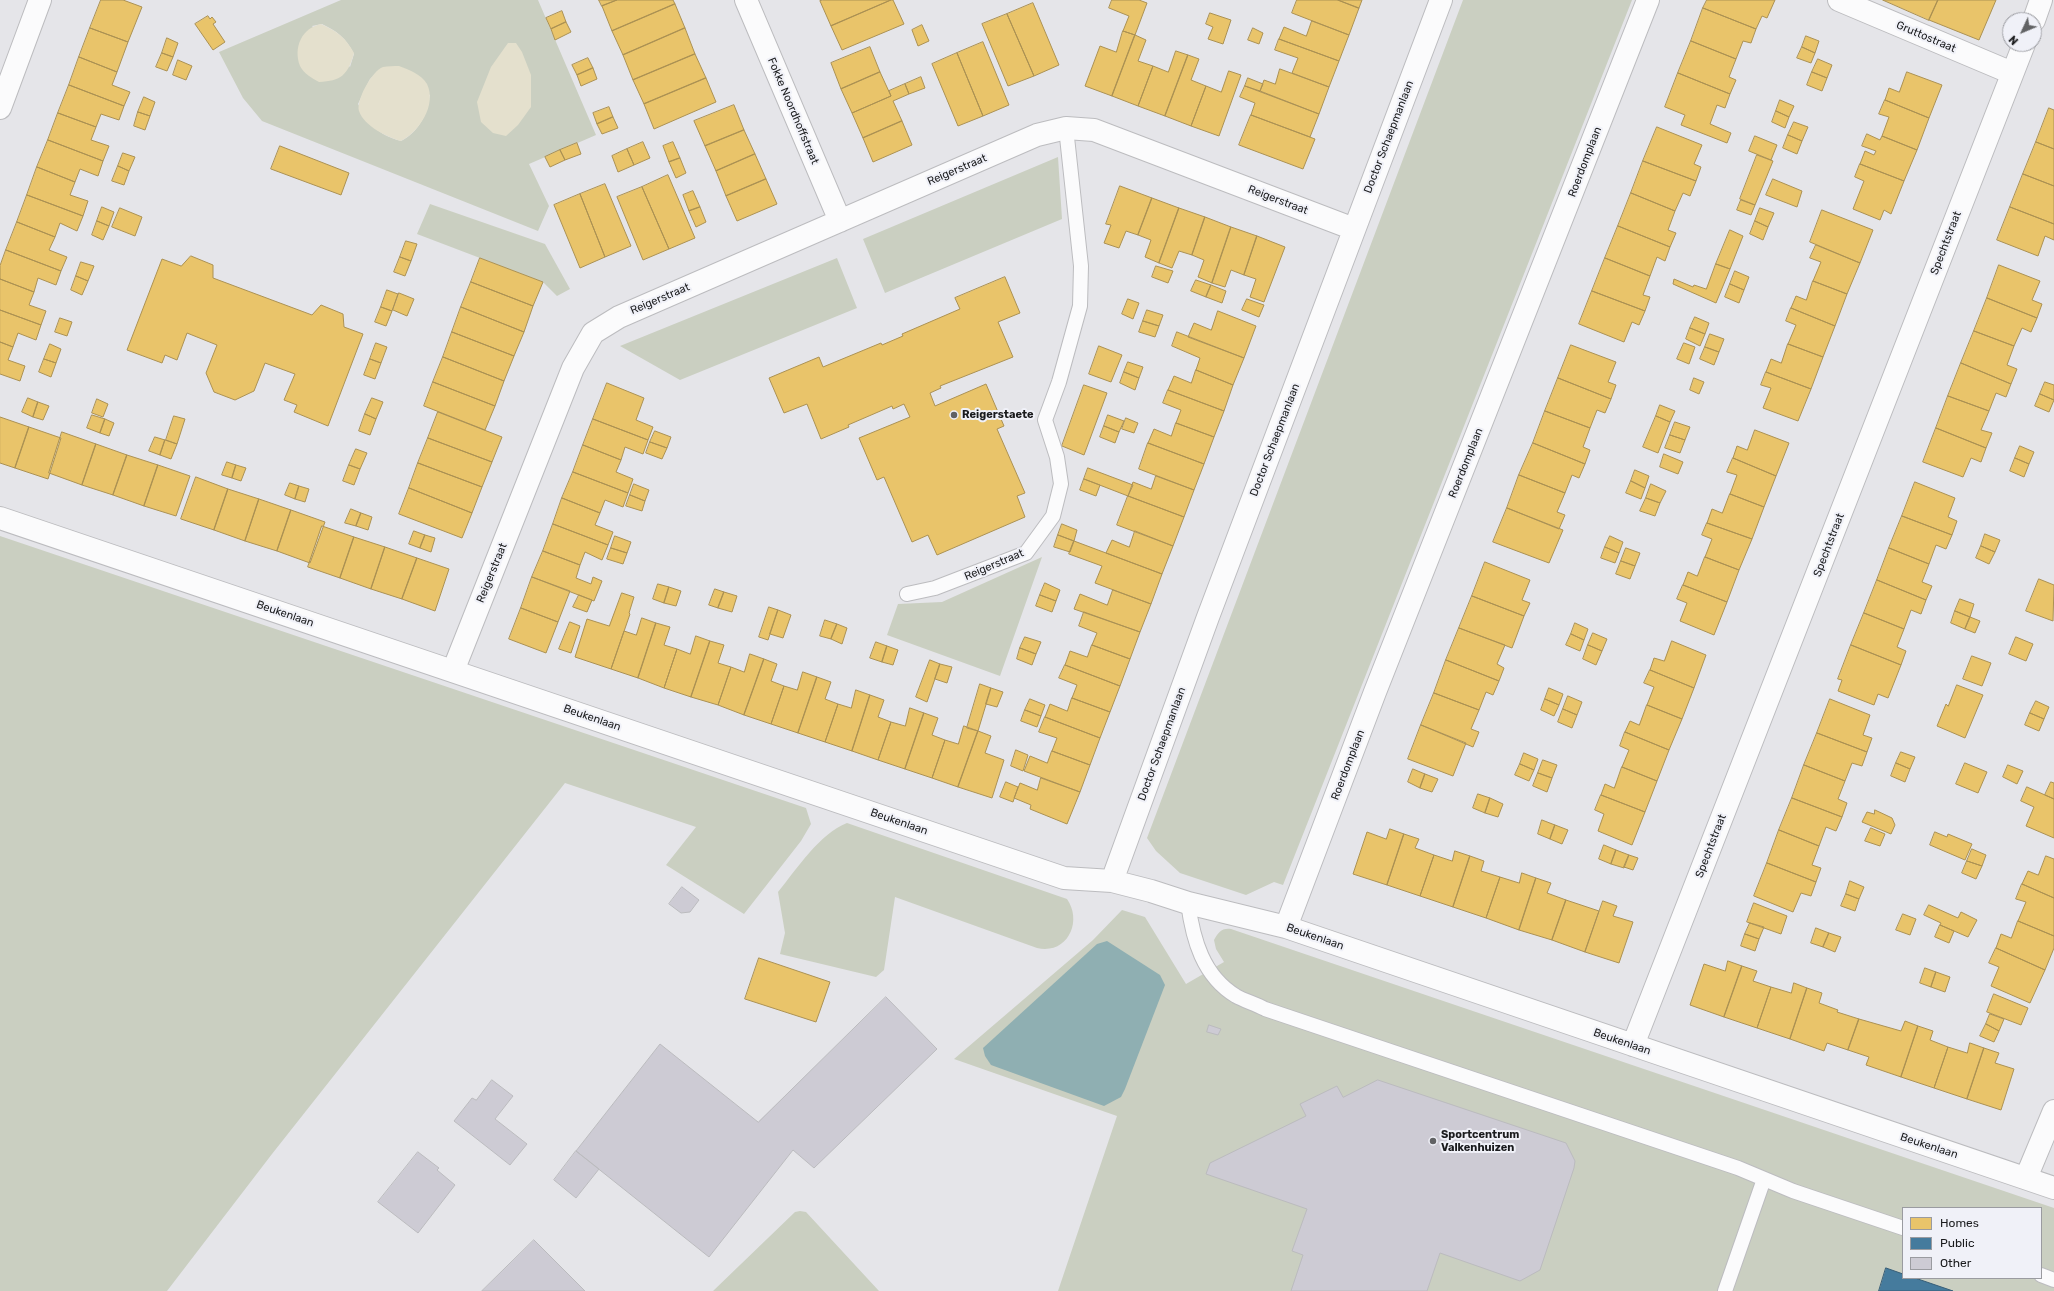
<!DOCTYPE html>
<style>
body{margin:0}
#map{position:relative;width:2054px;height:1291px;overflow:hidden;background:#e5e5e9;font-family:Rubik,sans-serif}
canvas{display:block}
.legend{position:absolute;left:1902px;top:1207px;width:140px;height:72px;box-sizing:border-box;background:#f0f1f8;border:1px solid #9a9ba0;margin:0;padding:5px 7px;list-style:none;font-size:12px;color:#1a1b1d}
.legend li{display:flex;align-items:center;gap:8px;height:20px}
.legend b{width:20px;border:1px solid #9a9ba0}
.north{position:absolute;left:2002px;top:12px;width:40px;height:40px;box-sizing:border-box;background:#f0f1f8;border:1px solid #9a9ba0;border-radius:50%;rotate:226deg;font-size:11px;font-weight:700;line-height:16px;text-align:center;color:#1a1b1d}
.north::after{content:'';display:block;margin:auto;width:14px;height:18px;background:#616264;clip-path:polygon(50% 0,100% 100%,50% 72%,0 100%)}
</style>
<div id="map">
<canvas width="2054" height="1291"></canvas>
<ul class="legend">
<li><b style="height:11px;background:#e9c46a"></b>Homes</li>
<li><b style="height:11px;background:#457b9d"></b>Public</li>
<li><b style="height:11px;background:#cdcbd4"></b>Other</li>
</ul>
<div class="north">N</div>
</div>
<script>
const context = document.querySelector('canvas').getContext('2d');
context.lineJoin = 'round';
function fill(path, color) {
  context.fillStyle = color;
  context.fill(path, 'evenodd');
}
function strokePath(path, color, width, dash) {
  context.strokeStyle = color;
  context.lineWidth = width;
  context.lineCap = dash ? 'butt' : 'round';
  context.setLineDash(dash || []);
  context.stroke(path);
}
function label(font, color, halo, rows, align = 'center') {
  context.font = font + ' Rubik,sans-serif';
  context.lineWidth = 4;
  context.setLineDash([]);
  context.textBaseline = 'middle';
  context.strokeStyle = halo;
  context.fillStyle = color;
  for (const [text, x, y, turn = 0] of rows) {
    context.save();
    context.translate(x, y);
    context.rotate((+turn || 0) * Math.PI / 180);
    context.textAlign = isNaN(turn) ? turn : align;
    if (halo) context.strokeText(text, 0, 0);
    context.fillText(text, 0, 0);
    context.restore();
  }
}
fill(new Path2D(`
 M341,0H538L596,135L529,164L549,206L538,231L262,121L243,98L219,52ZM322,24C337,31 346,38 354,54L350,67L312,26ZM382,68L430,95C427,114 419,132 401,141C376,134 371,125 358,104L370,79Z
 M1463,0H1632L1283,885L1274,882L1246,895L1180,873L1156,851L1147,838Z
 M1058,157L1062,219L885,293L863,239Z
 M430,204L545,244L570,289L557,296L543,282L417,234Z
 M837,258L857,308L680,380L620,346Z
 M0,536L806,808L811,824L801,841L744,914L666,865L696,827L565,783L272,1154L167,1291H0Z
 M1042,557L1000,676L887,635L898,604L942,602Z
 M847,823L1067,899C1083,922 1067,955 1037,948L895,897L884,970L876,977L780,954L785,933L778,892C796,870 820,833 847,823Z
 M1122,910L1145,917L1186,984L1224,962L1216,949L1214,940C1219,932 1221,928 1231,929L2054,1208V1291H1058L1117,1116L954,1059L1093,940ZM1903,1208H2041V1278H1903Z
 M800,1211L806,1212L879,1291H713L795,1212Z`), '#cacfc1');
fill(new Path2D(`
 M321,24C337,31 346,38 354,53C348,75 341,81 319,82C312,78 304,74 300,66C293,47 302,28 321,24Z
 M508,43H516L522,52L531,75V107L518,125L506,136L493,133L481,122L477,102L491,67Z
 M399,66C409,70 421,74 427,84C437,105 419,132 401,141C387,137 364,126 359,111C356,100 372,71 383,67C388,66 394,66 399,66Z`), '#e4e0cd');
fill(new Path2D(`
 M1107,941L1160,975L1165,985L1125,1089L1121,1097L1104,1106L991,1065L985,1056L983,1048L1097,944Z`), '#8fafb2');
const homes = new Path2D(`
 M101,0H123L142,7L128,42L90,28Z
 M599,0H617L602,6Z
 M617,0H673L675,4L612,31L602,6Z
 M823,0H891L831,26L820,1Z
 M891,0H893L904,24L842,50L831,26Z
 M1112,0H1139L1147,3L1135,35L1123,31L1129,16L1109,8Z
 M1297,0H1338L1359,8L1349,35L1292,13Z
 M1338,0H1362L1359,8Z
 M1707,0H1775L1767,18L1762,16L1756,29L1703,8Z
 M1883,0H1938L1929,20Z
 M1938,0H1996L1979,40L1929,20Z
 M1033,3L1059,65L1034,76L1007,14Z
 M675,4L685,28L623,55L612,31Z
 M1703,8L1756,29L1751,43L1743,41L1736,59L1691,41Z
 M562,11L566,22L551,29L546,18Z
 M1210,13L1231,20L1223,44L1208,39L1213,27L1206,24Z
 M1007,14L1034,76L1008,86L982,24Z
 M208,16L210,19L212,17L216,22L213,24L225,42L213,50L195,24Z
 M1312,21L1349,35L1339,61L1279,39L1284,27L1306,36Z
 M566,22L571,32L555,40L551,29Z
 M922,25L929,41L918,46L912,30Z
 M90,28L128,42L117,72L79,57Z
 M685,28L695,54L633,80L623,55Z
 M1253,28L1263,33L1259,44L1248,40Z
 M1123,31L1135,35L1112,96L1085,86L1100,46L1116,52Z
 M1135,35L1146,40L1138,61L1153,66L1138,106L1112,96Z
 M1806,36L1819,41L1815,53L1802,47Z
 M167,38L178,43L173,57L162,53Z
 M1279,39L1339,61L1329,87L1292,73L1298,58L1275,50Z
 M1691,41L1736,59L1729,77L1736,80L1730,94L1678,73Z
 M983,42L1009,105L983,116L957,53Z
 M870,47L880,72L841,89L831,63Z
 M1802,47L1815,53L1811,63L1797,58Z
 M1176,51L1188,55L1165,116L1138,106L1153,66L1168,72Z
 M162,53L173,57L167,71L156,67Z
 M957,53L983,116L958,126L932,64Z
 M695,54L706,78L644,104L633,80Z
 M1188,55L1199,59L1191,80L1206,86L1191,126L1165,116Z
 M79,57L117,72L112,85L130,92L124,106L69,85Z
 M588,58L593,68L577,75L572,65Z
 M1818,59L1832,65L1827,78L1812,72Z
 M178,60L192,66L186,80L173,75Z
 M593,68L597,79L581,86L577,75Z
 M1280,69L1329,87L1319,114L1260,91L1264,80L1275,84Z
 M1229,71L1241,75L1219,136L1191,126L1206,86L1221,92Z
 M880,72L891,96L852,113L841,89Z
 M1812,72L1827,78L1822,91L1807,85Z
 M1907,72L1942,85L1929,118L1885,100L1889,88L1899,92Z
 M1678,73L1730,94L1725,108L1717,105L1710,124L1731,133L1727,143L1681,125L1685,115L1665,107Z
 M921,77L925,88L909,94L905,84Z
 M706,78L716,102L654,129L644,104Z
 M1248,78L1263,84L1260,91L1245,86Z
 M905,84L909,94L893,101L902,121L863,138L852,113L891,96L889,91Z
 M69,85L124,106L119,120L101,114L96,127L58,113Z
 M1245,86L1319,114L1310,137L1251,115L1255,103L1240,97Z
 M144,97L155,102L150,116L138,112Z
 M1780,100L1794,106L1789,117L1776,111Z
 M1885,100L1929,118L1917,150L1882,136L1889,117L1879,114Z
 M734,105L744,130L705,146L694,121Z
 M609,107L613,117L597,124L593,113Z
 M2049,108L2054,110V149L2036,142Z
 M1776,111L1789,117L1785,128L1772,122Z
 M138,112L150,116L145,130L134,126Z
 M58,113L96,127L91,140L109,146L103,161L48,140Z
 M1251,115L1315,139L1303,169L1239,145Z
 M613,117L618,128L602,134L597,124Z
 M902,121L912,145L873,162L863,138Z
 M1794,122L1808,127L1802,141L1788,135Z
 M1657,127L1702,145L1694,164L1701,167L1696,181L1643,161Z
 M744,130L755,154L716,171L705,146Z
 M1867,134L1880,140L1882,136L1917,150L1904,181L1860,164L1865,151L1874,155L1876,151L1862,146Z
 M1788,135L1802,141L1797,154L1783,148Z
 M1755,136L1777,145L1771,160L1749,151Z
 M48,140L103,161L98,176L80,169L75,182L37,167Z
 M643,142L650,158L634,165L627,149Z
 M673,142L680,158L669,162L663,146Z
 M2036,142L2054,149V186L2023,174Z
 M577,143L581,154L565,160L560,150Z
 M280,146L349,173L341,195L271,169Z
 M627,149L634,165L618,172L612,156Z
 M560,150L565,160L550,167L545,157Z
 M123,153L135,157L129,171L118,166Z
 M755,154L766,179L726,196L716,171Z
 M1757,155L1773,161L1755,205L1740,199Z
 M680,158L686,173L676,178L669,162Z
 M1643,161L1696,181L1690,196L1683,193L1675,211L1631,193Z
 M1860,164L1904,181L1891,214L1884,210L1880,220L1853,209L1864,181L1855,177Z
 M118,166L129,171L124,185L112,181Z
 M37,167L75,182L70,195L88,201L83,216L27,195Z
 M2023,174L2054,186V224L2010,207Z
 M668,175L695,238L669,249L642,187Z
 M766,179L777,204L737,221L726,196Z
 M1773,179L1802,191L1797,207L1766,195Z
 M605,184L631,246L605,257L580,194Z
 M1120,186L1152,198L1138,235L1126,231L1119,248L1104,243L1111,225L1106,224Z
 M642,187L669,249L643,260L617,197Z
 M693,191L700,207L689,211L683,195Z
 M1631,193L1675,211L1668,230L1676,233L1670,247L1618,226Z
 M580,194L605,257L580,268L554,205Z
 M27,195L83,216L77,231L60,223L55,237L17,222Z
 M1152,198L1179,208L1159,263L1145,257L1151,240L1138,235Z
 M1741,200L1755,205L1751,215L1737,210Z
 M102,207L114,212L109,226L97,221Z
 M700,207L706,222L696,227L689,211Z
 M2010,207L2054,224V240L2045,236L2038,256L1997,240Z
 M120,208L142,217L135,236L112,227Z
 M1179,208L1205,217L1192,255L1179,251L1172,268L1159,263Z
 M1760,208L1774,213L1768,227L1755,221Z
 M1822,210L1873,230L1860,263L1810,242Z
 M1205,217L1231,227L1212,283L1198,277L1204,260L1192,255Z
 M97,221L109,226L103,240L92,235Z
 M1755,221L1768,227L1763,240L1750,234Z
 M17,222L55,237L49,250L67,257L61,271L6,250Z
 M1618,226L1670,247L1665,261L1657,257L1650,276L1605,258Z
 M1231,227L1257,236L1244,275L1231,270L1225,287L1212,283Z
 M1730,230L1743,236L1730,269L1716,264Z
 M1257,236L1285,247L1264,302L1250,297L1256,279L1244,275Z
 M406,241L417,244L411,261L400,257Z
 M1816,245L1860,263L1847,294L1813,281L1821,262L1810,258Z
 M6,250L61,271L56,285L38,278L34,292L0,279V266Z
 M191,256L213,265V278L312,315L321,305L343,314L344,327L363,334L328,426L294,412L297,405L284,400L295,374L265,363L254,391L235,400L214,392L206,373L217,345L187,333L177,360L165,355L162,363L127,350L162,259L181,266Z
 M400,257L411,261L405,276L394,272Z
 M480,258L543,282L533,306L471,282Z
 M1605,258L1650,276L1643,295L1650,297L1645,311L1592,291Z
 M81,262L94,266L88,281L76,276Z
 M1716,264L1730,269L1716,303L1673,284L1674,279L1693,287L1694,285L1706,289Z
 M1999,265L2040,281L2032,300L2042,304L2037,318L1987,298Z
 M1156,266L1173,271L1168,283L1152,277Z
 M1735,271L1749,277L1744,290L1730,284Z
 M76,276L88,281L82,295L71,290Z
 M1005,277L1020,313L998,322L1013,357L940,386L941,388L930,393L935,406L986,384L1004,426L997,429L1025,493L1017,496L1025,517L937,555L928,535L912,542L884,477L877,480L859,438L910,417L904,404L893,409L892,406L848,425L849,427L821,439L807,404L784,413L769,378L819,357L823,367L881,343L882,345L903,336L902,334L960,309L955,298Z
 M0,279L34,292L29,305L46,311L41,325L0,310Z
 M1196,280L1211,285L1206,297L1191,291Z
 M1813,281L1847,294L1835,326L1791,308L1796,296L1806,300Z
 M471,282L533,306L524,332L461,307Z
 M1730,284L1744,290L1739,303L1725,297Z
 M1211,285L1226,291L1222,303L1206,297Z
 M387,290L398,294L392,311L381,307Z
 M1592,291L1645,311L1639,325L1632,322L1624,342L1579,324Z
 M399,293L414,299L407,316L393,310Z
 M1987,298L2037,318L2031,332L2022,328L2014,346L1974,331Z
 M1128,299L1139,303L1133,319L1122,314Z
 M1247,299L1264,305L1259,317L1242,310Z
 M381,307L392,311L386,326L375,322Z
 M461,307L524,332L514,356L452,332Z
 M1791,308L1835,326L1823,357L1788,344L1796,325L1786,321Z
 M0,310L41,325L36,340L18,333L13,347L0,342Z
 M1147,310L1163,315L1159,326L1143,321Z
 M1218,311L1256,326L1244,358L1188,337L1194,323L1211,330Z
 M1695,317L1709,323L1705,334L1690,328Z
 M60,318L72,322L67,336L55,332Z
 M1143,321L1159,326L1155,337L1139,332Z
 M1690,328L1705,334L1700,346L1686,339Z
 M1974,331L2014,346L2007,365L2017,369L2011,384L1961,363Z
 M452,332L514,356L504,381L443,357Z
 M1177,332L1244,358L1233,385L1196,370L1200,358L1172,346Z
 M1710,334L1724,339L1719,352L1705,347Z
 M0,342L13,347L8,360L25,366L20,381L0,374Z
 M376,343L387,347L381,363L370,359Z
 M1684,343L1695,347L1689,364L1677,359Z
 M50,344L61,349L56,363L44,359Z
 M1788,344L1823,357L1811,389L1766,372L1771,359L1781,363Z
 M1571,345L1616,362L1608,382L1616,385L1611,399L1558,378Z
 M1099,346L1122,355L1111,382L1089,374Z
 M1705,347L1719,352L1714,365L1700,359Z
 M443,357L504,381L495,406L433,382Z
 M44,359L56,363L51,377L39,372Z
 M370,359L381,363L375,379L364,375Z
 M1128,362L1143,367L1139,378L1124,372Z
 M1961,363L2011,384L2006,397L1996,393L1989,411L1948,396Z
 M1196,370L1233,385L1224,411L1168,390L1174,376L1191,383Z
 M1124,372L1139,378L1135,390L1120,383Z
 M1766,372L1811,389L1798,421L1763,408L1771,388L1761,385Z
 M1558,378L1611,399L1605,413L1597,410L1590,428L1545,411Z
 M1694,378L1704,382L1699,394L1690,390Z
 M433,382L495,406L485,430L424,406Z
 M2045,382L2054,385V400L2040,394Z
 M607,383L644,398L636,420L653,427L648,440L593,419Z
 M1084,385L1107,393L1084,455L1062,446Z
 M1168,390L1224,411L1214,437L1176,423L1181,410L1163,403Z
 M2040,394L2054,400L2049,412L2035,406Z
 M1948,396L1989,411L1981,430L1992,433L1986,448L1936,428Z
 M28,398L38,402L33,417L22,412Z
 M372,398L383,402L376,419L365,414Z
 M97,399L108,404L103,417L92,413Z
 M38,402L49,406L43,420L33,417Z
 M1660,405L1675,411L1670,422L1656,416Z
 M1545,411L1590,428L1583,447L1590,450L1585,464L1533,443Z
 M438,412L502,437L492,462L428,438Z
 M365,414L376,419L370,435L359,431Z
 M92,415L105,419L100,433L87,428Z
 M1108,415L1124,421L1119,432L1104,426Z
 M174,416L185,419L177,444L166,440Z
 M1656,416L1670,422L1658,453L1643,447Z
 M0,417L29,427L15,468L0,463Z
 M1126,418L1138,423L1134,433L1122,429Z
 M105,419L114,423L109,436L100,433Z
 M593,419L648,440L643,454L625,447L621,460L583,445Z
 M1675,422L1690,427L1685,440L1670,435Z
 M1176,423L1214,437L1204,464L1148,443L1154,429L1171,436Z
 M1104,426L1119,432L1115,443L1100,437Z
 M29,427L61,438L48,479L15,468Z
 M1936,428L1986,448L1981,462L1971,458L1963,477L1923,462Z
 M1755,430L1789,443L1776,476L1733,458L1737,446L1747,450Z
 M655,431L671,437L667,448L650,442Z
 M62,432L96,444L82,485L49,473Z
 M1670,435L1685,440L1680,453L1665,448Z
 M155,437L165,440L160,455L149,451Z
 M428,438L492,462L482,487L418,463Z
 M165,440L177,444L171,459L160,455Z
 M650,442L667,448L662,459L646,453Z
 M1148,443L1204,464L1194,490L1139,469Z
 M1533,443L1585,464L1579,478L1572,475L1565,493L1519,475Z
 M96,444L127,455L113,495L82,485Z
 M583,445L621,460L616,472L633,479L628,493L573,472Z
 M2020,446L2034,452L2029,464L2015,458Z
 M356,449L367,453L360,469L349,465Z
 M1664,454L1683,462L1678,474L1660,467Z
 M127,455L158,465L144,506L113,495Z
 M1733,458L1776,476L1764,507L1730,494L1737,475L1727,472Z
 M2015,458L2029,464L2024,477L2010,471Z
 M227,462L236,465L232,478L222,475Z
 M418,463L482,487L472,513L409,488Z
 M158,465L190,476L176,516L144,506Z
 M236,465L246,468L241,481L232,478Z
 M349,465L360,469L354,485L343,481Z
 M1088,468L1133,485L1128,496L1084,479Z
 M1635,470L1649,476L1645,488L1631,481Z
 M573,472L628,493L623,507L605,500L600,513L562,498Z
 M1519,475L1565,493L1557,512L1565,515L1559,529L1507,508Z
 M1156,476L1194,490L1184,517L1128,496L1133,482L1151,489Z
 M196,477L228,489L214,530L181,519Z
 M1084,479L1100,485L1096,496L1080,490Z
 M1631,481L1645,488L1641,499L1626,493Z
 M1915,482L1955,498L1948,517L1957,521L1952,535L1902,516Z
 M290,483L299,486L295,499L285,495Z
 M634,484L649,490L645,501L630,495Z
 M1651,484L1666,491L1660,503L1646,498Z
 M299,486L309,489L305,502L295,499Z
 M409,488L472,513L462,538L399,514Z
 M228,489L259,499L245,541L214,530Z
 M1730,494L1764,507L1752,539L1707,523L1712,509L1722,513Z
 M630,495L645,501L642,511L626,506Z
 M1128,496L1184,517L1173,546L1117,525Z
 M562,498L600,513L595,525L613,532L608,545L553,524Z
 M1646,498L1660,503L1655,516L1640,511Z
 M259,499L291,510L277,551L245,541Z
 M1507,508L1563,530L1549,563L1493,542Z
 M351,509L361,513L356,526L345,523Z
 M291,510L325,522L310,563L277,551Z
 M361,513L372,517L368,530L356,526Z
 M1902,516L1952,535L1946,549L1936,545L1929,564L1889,548Z
 M1707,523L1752,539L1739,570L1705,557L1712,539L1702,535Z
 M553,524L608,545L602,560L585,552L580,565L543,551Z
 M1062,524L1077,530L1074,541L1058,535Z
 M322,526L354,537L340,578L308,567Z
 M414,531L425,535L420,548L409,544Z
 M1135,531L1173,546L1162,574L1106,553L1112,540L1129,547Z
 M1985,534L2000,540L1995,552L1981,546Z
 M425,535L435,538L431,552L420,548Z
 M1058,535L1074,541L1070,552L1054,547Z
 M615,536L631,542L627,553L611,548Z
 M1610,536L1623,542L1619,553L1605,547Z
 M354,537L385,547L371,589L340,578Z
 M1074,541L1162,574L1151,604L1095,583L1102,566L1069,554Z
 M1981,546L1995,552L1989,564L1976,558Z
 M385,547L417,558L402,599L371,589Z
 M1605,547L1619,553L1615,563L1601,558Z
 M611,548L627,553L623,564L607,559Z
 M1626,548L1640,553L1635,566L1621,561Z
 M1889,548L1929,564L1922,582L1932,586L1926,600L1877,580Z
 M543,551L580,565L576,578L591,584L593,577L602,581L594,601L532,577Z
 M1705,557L1739,570L1727,602L1683,585L1688,572L1697,576Z
 M417,558L449,569L435,611L402,599Z
 M1621,561L1635,566L1630,579L1616,574Z
 M1485,562L1530,580L1522,600L1530,603L1524,616L1472,596Z
 M532,577L570,591L558,622L521,608Z
 M2039,579L2054,585L2053,621L2026,611Z
 M1877,580L1926,600L1921,614L1911,610L1904,629L1864,613Z
 M1045,583L1060,590L1056,601L1040,595Z
 M658,584L669,587L664,603L653,599Z
 M1683,585L1727,602L1714,635L1680,621L1687,603L1677,599Z
 M669,587L681,591L676,606L664,603Z
 M715,589L724,592L718,608L709,605Z
 M1113,590L1151,604L1140,632L1074,609L1080,594L1107,605Z
 M724,592L737,596L732,612L718,608Z
 M622,593L634,597L629,613L630,614L611,669L575,657L587,619L609,626Z
 M579,595L592,600L587,612L573,607Z
 M1040,595L1056,601L1052,612L1036,606Z
 M1472,596L1524,616L1512,648L1459,628Z
 M1960,599L1974,604L1970,617L1955,611Z
 M769,607L778,610L768,640L759,637Z
 M521,608L558,622L546,653L509,639Z
 M778,610L791,615L783,638L770,634Z
 M1955,611L1970,617L1965,629L1951,623Z
 M1084,612L1140,632L1130,659L1092,645L1097,633L1079,626Z
 M1864,613L1904,629L1897,647L1906,651L1901,665L1851,645Z
 M1970,617L1980,621L1975,633L1965,629Z
 M642,618L656,623L638,678L611,669L624,631L636,635Z
 M825,620L837,624L831,639L820,636Z
 M570,622L580,626L571,653L559,649Z
 M656,623L670,627L664,645L677,649L664,688L638,678Z
 M1575,623L1588,629L1584,640L1571,634Z
 M837,624L847,628L842,644L831,639Z
 M1459,628L1505,645L1497,664L1504,668L1499,681L1446,660Z
 M1593,633L1607,639L1602,651L1588,645Z
 M1571,634L1584,640L1580,651L1566,645Z
 M696,636L710,641L691,697L664,688L677,649L690,654Z
 M1025,637L1041,642L1036,654L1020,648Z
 M2016,637L2033,644L2026,661L2009,654Z
 M710,641L724,645L718,663L731,667L718,705L691,697Z
 M1672,641L1706,655L1694,688L1650,670L1654,658L1664,661Z
 M876,642L887,646L882,662L870,658Z
 M1092,645L1130,659L1120,686L1065,665L1070,651L1087,657Z
 M1588,645L1602,651L1596,665L1583,659Z
 M1851,645L1901,665L1888,698L1878,694L1874,705L1838,691L1842,680L1838,679Z
 M887,646L898,650L893,665L882,662Z
 M1020,648L1036,654L1032,665L1017,659Z
 M750,654L764,659L744,715L718,705L731,667L744,672Z
 M1972,656L1991,663L1982,686L1963,679Z
 M764,659L777,664L771,681L784,686L771,724L744,715Z
 M930,660L940,664L927,702L916,697Z
 M1446,660L1499,681L1493,695L1486,692L1479,710L1434,693Z
 M940,664L952,667L947,683L935,679Z
 M1065,665L1120,686L1110,712L1072,698L1077,685L1059,678Z
 M1650,670L1694,688L1682,719L1647,705L1654,687L1644,683Z
 M803,672L817,677L798,733L771,724L784,686L797,690Z
 M817,677L831,682L825,699L838,704L825,742L798,733Z
 M980,684L991,688L978,731L967,728Z
 M1957,685L1983,695L1965,738L1937,726L1946,704L1948,706Z
 M991,688L1003,692L997,707L986,704Z
 M1549,688L1563,694L1559,705L1545,699Z
 M856,690L870,695L852,751L825,742L838,704L851,708Z
 M1434,693L1479,710L1471,729L1479,732L1473,747L1421,725Z
 M870,695L884,700L878,717L891,722L878,760L852,751Z
 M1568,696L1582,702L1577,715L1563,709Z
 M1072,698L1110,712L1100,738L1045,717L1050,704L1067,711Z
 M1030,699L1045,705L1041,716L1025,710Z
 M1545,699L1559,705L1554,716L1541,710Z
 M1830,699L1870,715L1863,735L1872,738L1867,752L1817,733Z
 M2036,701L2049,707L2044,719L2030,713Z
 M1647,705L1682,719L1669,750L1625,732L1630,721L1639,725Z
 M910,708L924,713L905,769L878,760L891,722L905,726Z
 M1563,709L1577,715L1572,728L1558,722Z
 M1025,710L1041,716L1037,727L1021,721Z
 M924,713L938,718L932,735L945,740L932,778L905,769Z
 M2030,713L2044,719L2039,731L2025,725Z
 M1045,717L1100,738L1090,765L1052,751L1057,738L1039,732Z
 M1421,725L1466,743L1453,776L1408,759Z
 M964,726L978,731L958,787L932,778L945,740L958,744Z
 M978,731L991,736L985,753L1004,760L992,798L958,787Z
 M1625,732L1669,750L1657,781L1622,767L1629,750L1620,746Z
 M1817,733L1867,752L1862,766L1852,763L1845,781L1804,765Z
 M1016,750L1028,755L1023,771L1011,766Z
 M1052,751L1090,765L1080,792L1024,771L1030,756L1047,763Z
 M1901,752L1915,757L1910,769L1896,763Z
 M1524,753L1538,759L1534,770L1520,764Z
 M1543,760L1557,765L1552,778L1538,773Z
 M1896,763L1910,769L1905,782L1891,776Z
 M1965,763L1987,772L1978,793L1956,784Z
 M1520,764L1534,770L1529,781L1515,775Z
 M1804,765L1845,781L1838,799L1847,803L1842,817L1792,798Z
 M2008,765L2023,771L2017,784L2003,777Z
 M1622,767L1657,781L1645,812L1601,795L1605,784L1614,788Z
 M1413,769L1425,774L1420,788L1408,782Z
 M1538,773L1552,778L1547,792L1533,786Z
 M1425,774L1438,779L1432,792L1420,788Z
 M1041,778L1080,792L1067,824L1030,809L1031,805L1014,798L1020,783L1037,790Z
 M1006,782L1018,787L1013,802L1000,797Z
 M2051,782L2054,783V799L2045,795Z
 M2027,787L2054,799V838L2026,826L2034,807L2021,801Z
 M1478,794L1490,798L1485,813L1473,808Z
 M1601,795L1645,812L1632,845L1598,831L1604,814L1595,810Z
 M1490,798L1503,804L1498,817L1485,813Z
 M1792,798L1842,817L1836,831L1826,827L1819,846L1779,830Z
 M1875,810L1892,818L1895,825L1891,834L1862,822L1867,812L1874,814Z
 M1542,820L1555,825L1550,839L1538,834Z
 M1555,825L1568,830L1562,844L1550,839Z
 M1871,828L1885,834L1880,846L1865,841Z
 M1390,829L1404,834L1387,885L1353,874L1367,832L1386,839Z
 M1779,830L1819,846L1812,865L1821,868L1816,882L1767,863Z
 M1935,832L1947,837L1948,834L1972,844L1965,860L1930,845Z
 M1404,834L1419,839L1415,848L1434,855L1420,896L1387,885Z
 M1604,845L1616,850L1611,864L1599,859Z
 M1972,849L1986,855L1982,866L1967,861Z
 M1616,850L1629,855L1624,868L1611,864Z
 M1455,851L1470,856L1453,907L1420,896L1434,855L1452,861Z
 M1629,855L1638,858L1633,870L1624,867Z
 M1470,856L1484,861L1481,871L1500,877L1486,918L1453,907Z
 M2046,856L2054,859V898L2022,884L2028,871L2038,875Z
 M1967,861L1982,866L1976,879L1962,873Z
 M1767,863L1816,882L1811,896L1801,893L1793,912L1754,896Z
 M1522,873L1536,878L1519,930L1486,918L1500,877L1519,883Z
 M1536,878L1551,883L1547,893L1566,900L1552,940L1519,930Z
 M1850,881L1864,887L1859,899L1846,894Z
 M2022,884L2054,898V936L2018,921L2026,902L2016,899Z
 M1846,894L1859,899L1855,911L1841,906Z
 M1566,900L1599,911L1585,952L1552,940Z
 M1603,901L1617,906L1613,916L1633,922L1619,963L1585,952Z
 M1754,903L1787,916L1781,934L1747,922Z
 M1929,905L1958,918L1961,912L1977,920L1968,937L1940,925L1941,923L1924,915Z
 M1903,914L1916,919L1910,935L1896,930Z
 M2018,921L2054,936V948L2045,970L1996,948L2001,934L2011,938Z
 M1750,923L1764,927L1759,939L1745,934Z
 M1940,925L1954,931L1949,943L1935,937Z
 M1816,928L1829,933L1823,947L1811,943Z
 M1829,933L1841,937L1835,952L1823,947Z
 M1745,934L1759,939L1755,951L1741,946Z
 M1996,948L2045,970L2030,1003L1991,986L1999,967L1989,963Z
 M759,958L830,982L816,1022L745,999Z
 M1728,961L1742,966L1724,1017L1690,1005L1704,964L1725,971Z
 M1742,966L1757,971L1753,981L1771,987L1757,1028L1724,1017Z
 M1925,968L1936,972L1931,987L1920,983Z
 M1936,972L1950,977L1945,992L1931,987Z
 M1794,983L1807,988L1790,1039L1757,1028L1771,987L1791,993Z
 M1807,988L1822,993L1819,1003L1838,1010L1837,1012L1859,1019L1848,1050L1827,1043L1824,1051L1790,1039Z
 M1994,994L2028,1008L2021,1025L1987,1012Z
 M1990,1014L2004,1019L1999,1031L1986,1024Z
 M1859,1019L1901,1031L1905,1021L1918,1026L1901,1077L1866,1065L1869,1057L1848,1050Z
 M1986,1024L1999,1031L1994,1042L1980,1036Z
 M1918,1026L1933,1031L1930,1040L1948,1047L1934,1088L1901,1077Z
 M1970,1043L1984,1048L1967,1099L1934,1088L1948,1047L1967,1053Z
 M1984,1048L1999,1053L1995,1063L2014,1069L2001,1110L1967,1099Z`);
fill(homes, '#e9c46a');
strokePath(homes, '#ab9153', 1);
const public = new Path2D(`
 M1886,1268L1903,1274V1278H1915L1953,1291H1879Z`);
fill(public, '#457b9d');
strokePath(public, '#385e77', 1);
const building = new Path2D(`
 M682,887L699,900L690,912L681,913L669,904Z
 M886,997L937,1049L814,1168L793,1150L709,1257L576,1151L660,1044L758,1122Z
 M1209,1025L1221,1029L1218,1035L1207,1032Z
 M492,1080L513,1096L495,1119L527,1144L510,1165L454,1121L472,1098L476,1100Z
 M1378,1080L1566,1143L1575,1161L1574,1168L1540,1270L1520,1281L1440,1253L1427,1291H1291L1303,1255L1292,1251L1307,1209L1206,1174L1210,1163L1306,1116L1300,1104L1337,1086L1343,1097Z
 M576,1151L599,1169L576,1198L554,1180Z
 M418,1152L439,1168L437,1170L455,1185L418,1233L378,1202Z
 M534,1240L585,1291H482Z`);
fill(building, '#cdcbd4');
strokePath(building, '#bbbbbe', 1);
const service = new Path2D(`
 M907,594L935,588L1026,553L1053,516L1061,484L1057,457L1045,420L1059,382L1080,306L1081,266L1066,128
 M1188,903C1193,940 1203,976 1236,996C1245,1001 1256,1004 1265,1009L1738,1168L1793,1191L1903,1228
 M2041,1275L2054,1280
 M1725,1291L1764,1179`);
const minor = new Path2D(`
 M746,0L840,221
 M1839,0L2012,73
 M2034,20L2041,0
 M0,108L40,0
 M0,518L1064,878L1112,881L1151,891L1188,903L1286,927L2054,1188
 M453,671L573,368L593,333L619,317L1037,135L1066,128L1094,130L1354,229
 M1112,881L1208,617L1441,0
 M1286,927L1375,692L1648,0
 M1633,1045L2024,44
 M2026,1178L2054,1111`);
strokePath(service, '#bcbcbf', 16);
strokePath(minor, '#bcbcbf', 24);
strokePath(service, '#fbfbfc', 14);
strokePath(minor, '#fbfbfc', 22);
for (const [x, y, r, color] of [
 [954,415,4,"#616264"],
 [1433,1141,4,"#616264"]
]) {
  const dot = new Path2D();
  dot.arc(x, y, r, 0, 2 * Math.PI);
  context.fillStyle = color;
  context.fill(dot);
  strokePath(dot, '#f0f1f8', 1.5);
}
label('11px', '#1a1b1d', '#f0f1f8', [
 ["Gruttostraat",1926,37,23],
 ["Fokke Noordhoffstraat",793,111,67],
 ["Doctor Schaepmanlaan",1389,137,-69],
 ["Roerdomplaan",1585,162,-69],
 ["Reigerstraat",957,170,-23],
 ["Reigerstraat",1278,200,21],
 ["Spechtstraat",1946,243,-69],
 ["Reigerstraat",660,299,-23],
 ["Doctor Schaepmanlaan",1275,440,-69],
 ["Roerdomplaan",1466,463,-68],
 ["Spechtstraat",1829,545,-69],
 ["Reigerstraat",994,565,-23],
 ["Reigerstraat",492,573,-68],
 ["Beukenlaan",285,614,19],
 ["Beukenlaan",592,718,19],
 ["Doctor Schaepmanlaan",1162,744,-70],
 ["Roerdomplaan",1348,765,-69],
 ["Beukenlaan",899,822,19],
 ["Spechtstraat",1711,846,-69],
 ["Beukenlaan",1315,937,19],
 ["Beukenlaan",1622,1042,19],
 ["Beukenlaan",1929,1146,18]
]);
label('bold 11px', '#1a1b1d', '#f0f1f8', [
 ["Reigerstaete",962,415],
 ["Sportcentrum",1441,1135],
 ["Valkenhuizen",1441,1148]
], 'left');
</script>
